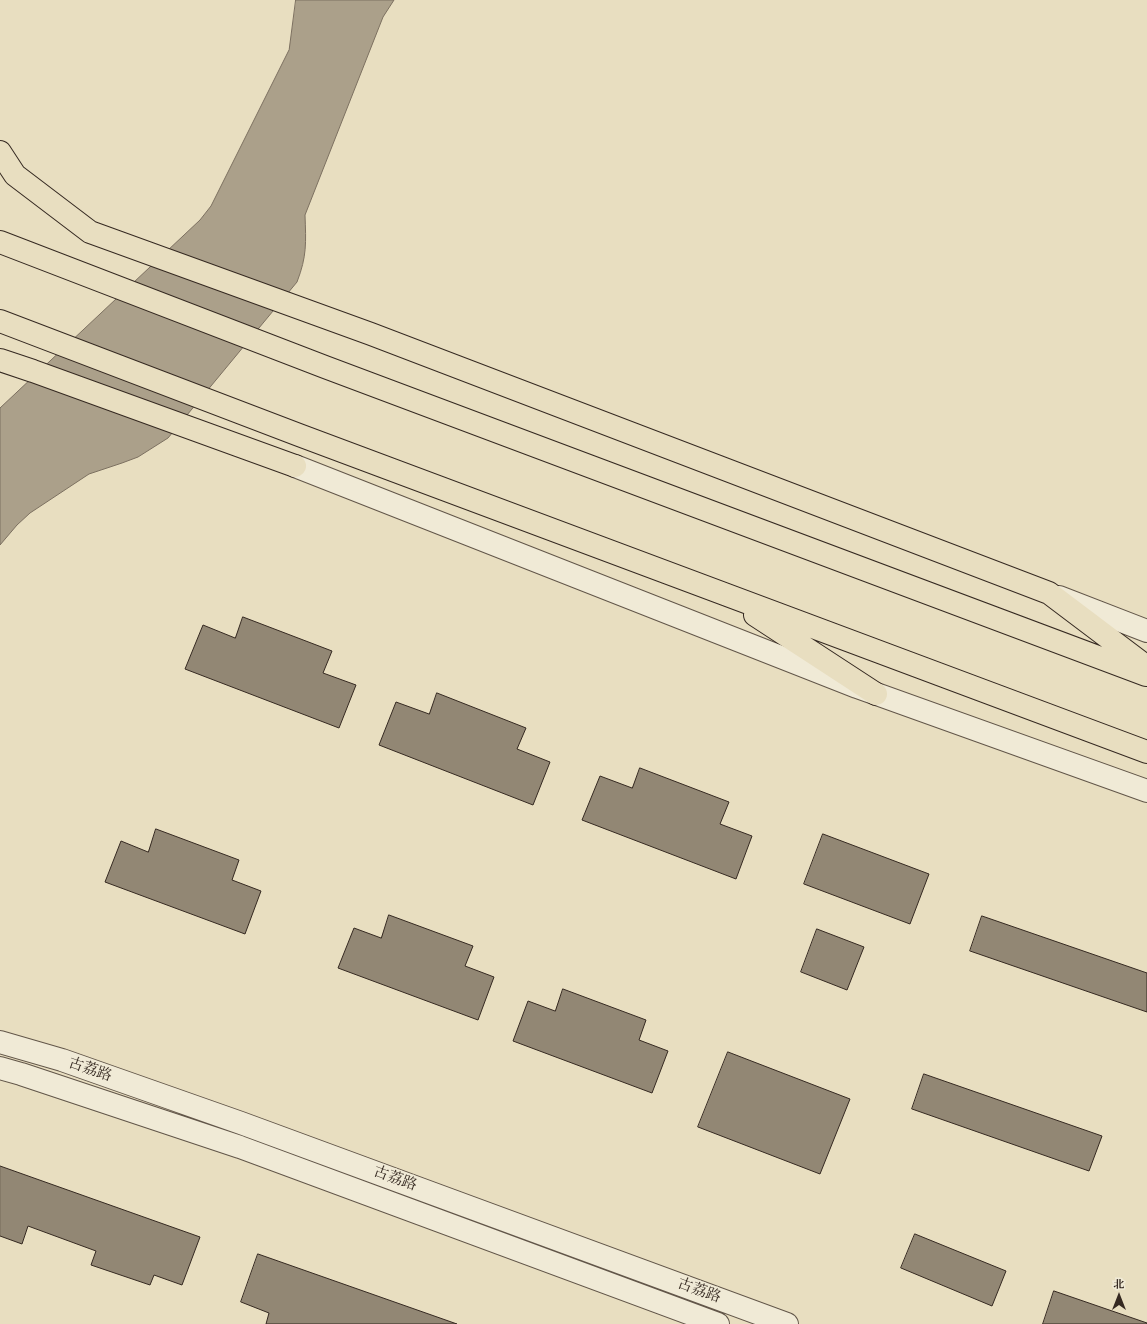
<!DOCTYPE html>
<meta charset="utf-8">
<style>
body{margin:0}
#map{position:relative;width:1147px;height:1324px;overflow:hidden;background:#e8dec0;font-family:"Gentium Book Plus","Noto Serif SC",serif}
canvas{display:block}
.north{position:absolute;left:1099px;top:1276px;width:40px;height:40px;-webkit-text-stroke:3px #f0ead6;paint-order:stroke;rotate:0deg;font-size:11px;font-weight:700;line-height:16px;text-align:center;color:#352921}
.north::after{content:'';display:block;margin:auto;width:14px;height:18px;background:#352921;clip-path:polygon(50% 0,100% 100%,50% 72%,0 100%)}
</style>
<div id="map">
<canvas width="1147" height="1324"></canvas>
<div class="north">北</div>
</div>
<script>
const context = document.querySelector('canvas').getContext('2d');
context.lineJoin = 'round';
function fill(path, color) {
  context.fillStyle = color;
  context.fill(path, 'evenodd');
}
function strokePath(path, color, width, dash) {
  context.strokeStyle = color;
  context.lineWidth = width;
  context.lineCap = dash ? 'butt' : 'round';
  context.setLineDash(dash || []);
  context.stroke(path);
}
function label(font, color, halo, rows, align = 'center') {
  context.font = font + ' "Gentium Book Plus","Noto Serif SC",serif';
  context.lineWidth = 3;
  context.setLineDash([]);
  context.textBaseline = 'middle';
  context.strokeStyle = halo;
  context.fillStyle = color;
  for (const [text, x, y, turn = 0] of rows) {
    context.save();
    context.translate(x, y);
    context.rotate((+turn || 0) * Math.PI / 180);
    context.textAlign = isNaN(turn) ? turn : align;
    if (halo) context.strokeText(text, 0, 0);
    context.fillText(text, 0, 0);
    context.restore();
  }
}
const water = new Path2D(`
 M296,0H394L383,17L305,215C306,243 307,256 297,282L168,438L138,457L122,463L89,474L30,513L17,525L0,545V408L200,220L211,206L289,50Z`);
fill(water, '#aba08a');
strokePath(water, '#7c7060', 1);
const building = new Path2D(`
 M243,617L332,651L323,673L356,685L339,728L185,669L203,625L235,638Z
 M437,693L526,728L517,749L550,762L533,805L379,745L396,702L429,714Z
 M640,768L729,802L720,824L752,836L736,879L582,820L600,776L632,788Z
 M156,829L239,860L232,880L261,891L245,934L105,882L121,841L148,852Z
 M823,834L929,874L910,924L804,884Z
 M389,915L473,946L465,966L494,977L478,1020L338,968L354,928L381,938Z
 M982,916L1147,973V1012L970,951Z
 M817,929L864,947L847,990L801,972Z
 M563,989L646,1020L639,1040L668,1051L652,1093L513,1041L528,1001L555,1011Z
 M728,1052L850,1099L820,1174L698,1127Z
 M924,1074L1102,1136L1089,1171L912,1109Z
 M0,1166L200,1237L182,1285L154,1275L150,1285L91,1265L96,1251L28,1226L22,1244L0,1236Z
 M915,1234L1006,1271L992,1306L901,1268Z
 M258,1254L457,1324H266L269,1313L241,1302Z
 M1054,1291L1147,1323V1324H1043Z`);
fill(building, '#928774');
strokePath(building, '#352921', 1);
const minor = new Path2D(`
 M295,466L857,687L1147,791
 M1059,597L1147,631`);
const tertiary = new Path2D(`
 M0,1042L62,1060L241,1123L787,1324
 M0,1068L21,1074L240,1147L718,1324`);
const primary = new Path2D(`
 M0,152L15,175L90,232L371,334L1049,593L1147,667
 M0,242L325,367L1146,675
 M0,321L299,435L1147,752
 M0,360L33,371L295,466
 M755,615L876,694`);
strokePath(minor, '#625649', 24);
strokePath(tertiary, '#625649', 24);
strokePath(primary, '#352921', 24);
strokePath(minor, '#f0ead6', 22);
strokePath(tertiary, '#f0ead6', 22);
strokePath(primary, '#e8dec0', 22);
label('15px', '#352921', '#f0ead6', [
 ["古荔路",90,1070,19],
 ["古荔路",395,1179,20],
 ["古荔路",699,1291,20]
]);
</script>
